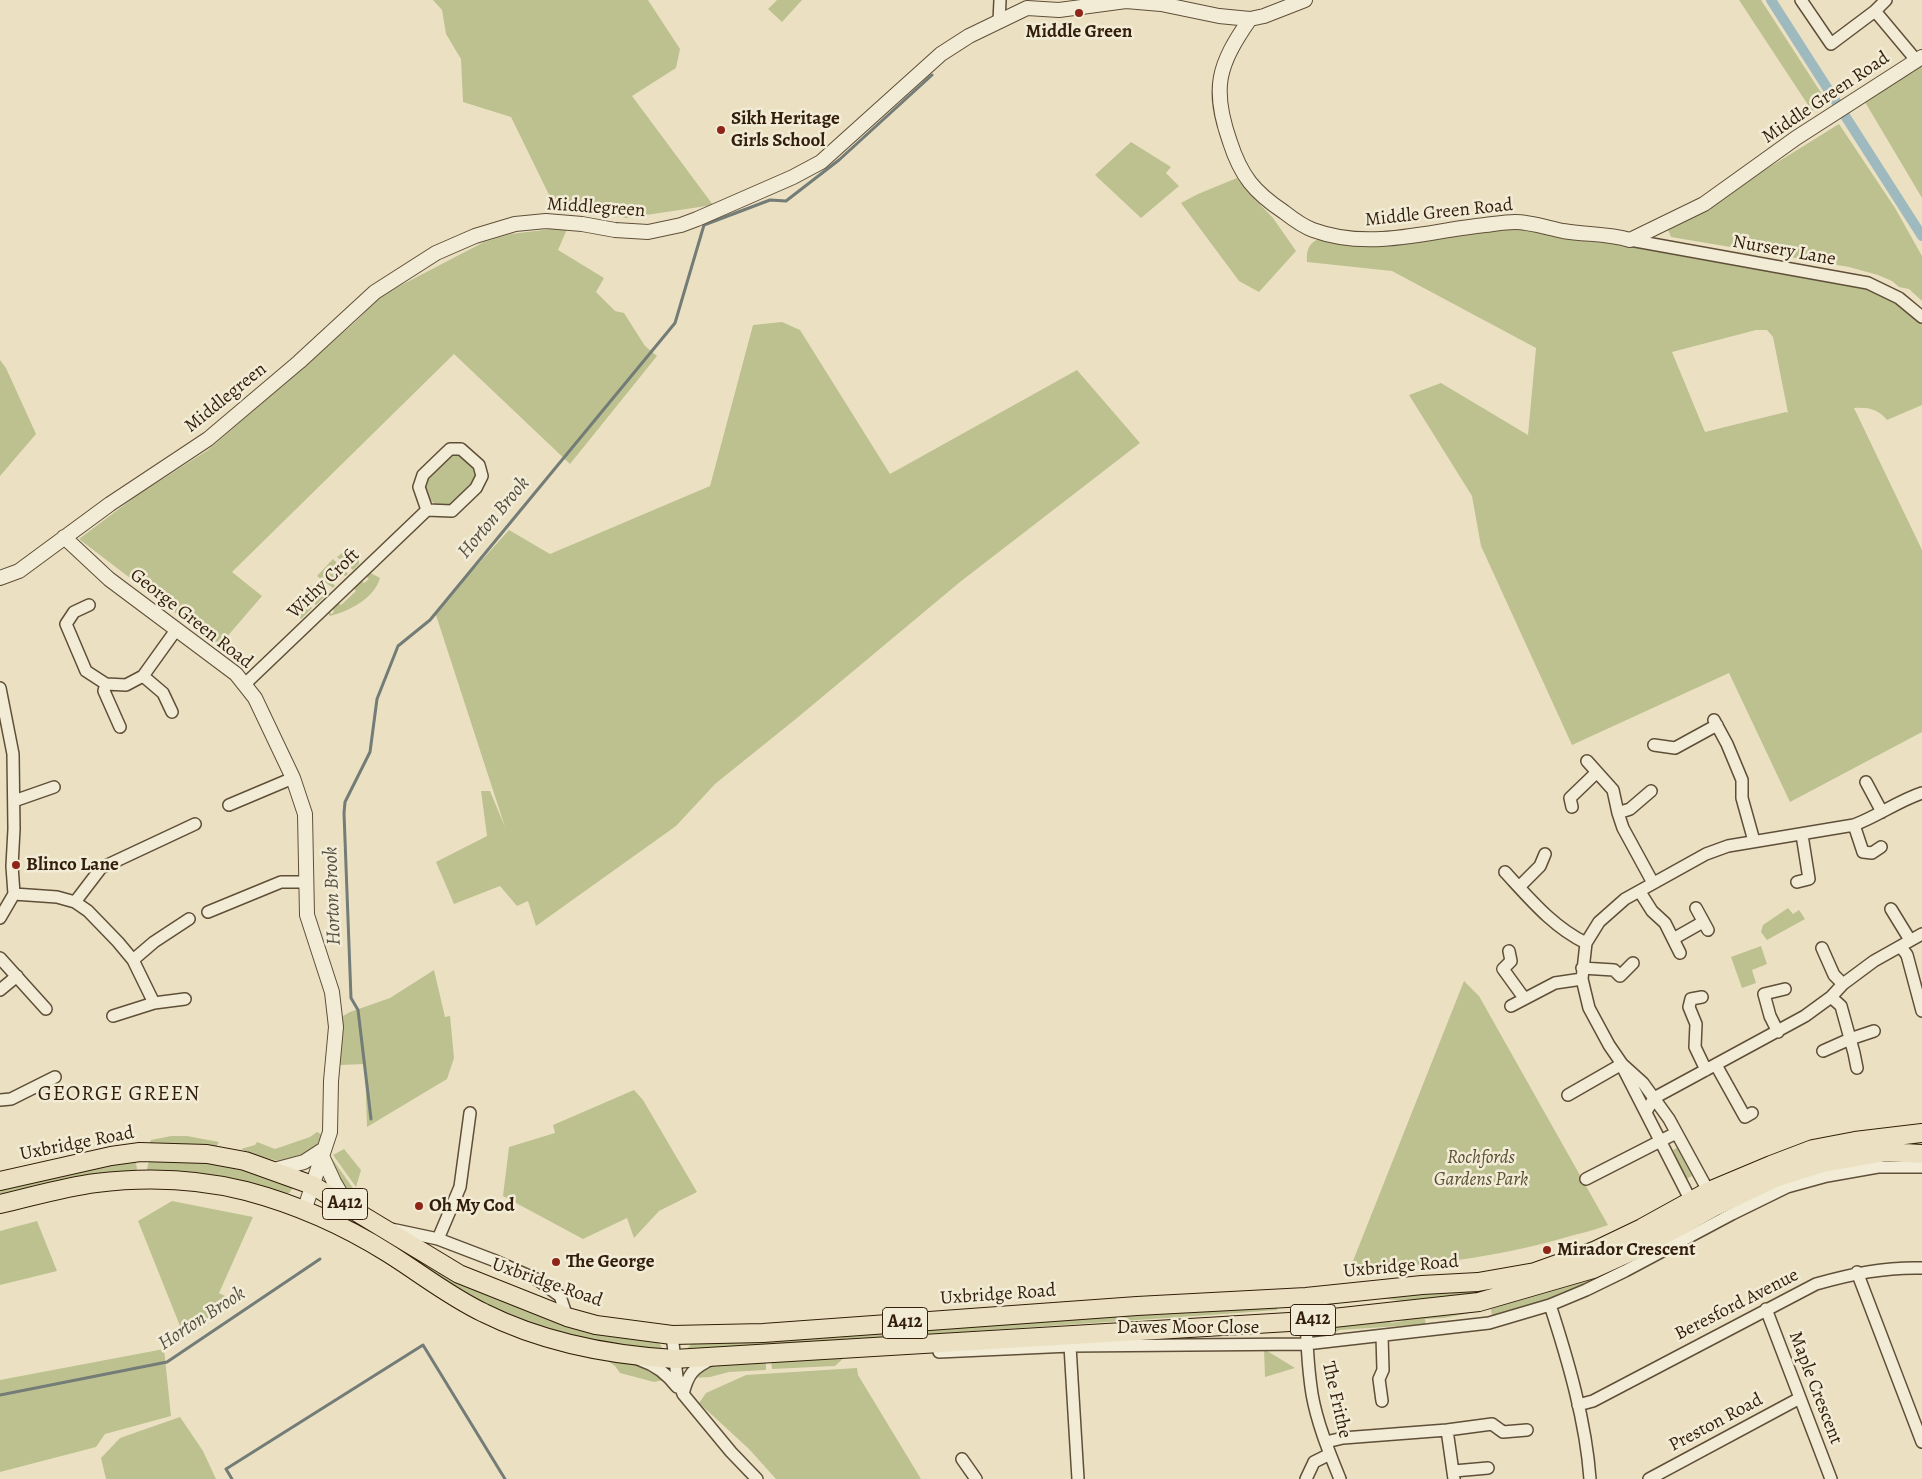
<!DOCTYPE html>
<style>
body{margin:0}
canvas{display:block;background:#ebe1c2}
</style>
<canvas width="1922" height="1479"></canvas>
<script>
const context = document.querySelector('canvas').getContext('2d');
context.lineJoin = 'round';
function fill(path, color) {
  context.fillStyle = color;
  context.fill(path, 'evenodd');
}
function strokePath(path, color, width, dash) {
  context.strokeStyle = color;
  context.lineWidth = width;
  context.lineCap = dash ? 'butt' : 'round';
  context.setLineDash(dash || []);
  context.stroke(path);
}
function label(font, color, halo, rows, align = 'center') {
  context.font = font + ' Alegreya,serif';
  context.lineWidth = 5;
  context.setLineDash([]);
  context.textBaseline = 'middle';
  context.strokeStyle = halo;
  context.fillStyle = color;
  for (const [text, x, y, turn = 0] of rows) {
    context.save();
    context.translate(x, y);
    context.rotate((+turn || 0) * Math.PI / 180);
    context.textAlign = isNaN(turn) ? turn : align;
    if (halo) context.strokeText(text, 0, 0);
    context.fillText(text, 0, 0);
    context.restore();
  }
}
fill(new Path2D(`
 M433,0H648L680,49L676,68L632,96L713,205L626,218L553,203L511,117L463,102L461,59L446,34L442,10Z
 M777,0H802L782,22L768,9Z
 M1739,0H1761L1829,105L1812,111Z
 M1922,62V198L1865,102L1869,99V95Z
 M1839,124L1895,208L1922,256V301L1909,289L1899,287L1892,281L1878,275L1849,267L1671,237L1668,230Z
 M1131,142L1171,167L1166,173L1179,186L1141,218L1095,175Z
 M1237,178L1245,189L1273,218L1296,251L1259,292L1239,281L1181,203L1198,194Z
 M568,227L558,250L604,278L596,292L615,311L624,313L645,346L657,356L570,464L454,354L232,572L262,596L219,646L79,539L136,496L208,450L353,324L389,289L390,291L484,242L511,234Z
 M1517,228L1572,240L1629,245L1860,286L1896,303L1922,322V405L1887,420C1878,409 1868,407 1854,408L1922,550V732L1790,802L1729,673L1572,745L1481,546L1472,496L1409,395L1441,383L1528,435L1536,348L1392,271L1307,262C1306,250 1309,242 1321,238ZM1756,330H1767L1773,337L1788,413L1786,412L1705,432L1672,352Z
 M782,322L800,330L890,474L1077,370L1140,443L960,582L797,718L715,784L676,826L536,926L528,901L517,906L500,886L454,904L436,862L487,836L481,791H490L505,827L435,612L509,530L550,554L710,486L753,325Z
 M0,360L6,368L36,434L0,476Z
 M461,453L477,471L475,481L452,504C440,511 431,501 423,493L421,481L446,454Z
 M347,549L359,557V564L353,570L337,557Z
 M333,559L348,574L345,576L339,571L330,580L335,586L333,588L317,576Z
 M365,570L380,578C374,599 349,611 330,616L325,609L332,614L334,611L329,605L334,600L341,605L356,591L350,584L358,577L364,583L369,579L363,573Z
 M310,585L324,597L316,605L306,595Z
 M303,598L312,608L301,619L295,612Z
 M1788,908L1793,914L1799,910L1805,919L1767,940L1761,932L1763,925Z
 M1761,946L1767,964L1752,970L1756,983L1742,988L1731,957Z
 M434,970L445,1017L450,1016L454,1058L447,1079L367,1127L365,1064L340,1065L343,1016L350,1012L390,998Z
 M1464,981L1479,996L1608,1225C1593,1231 1576,1234 1560,1239C1491,1259 1421,1265 1349,1271Z
 M634,1090L643,1100L697,1192L659,1211L634,1238L627,1218L583,1239L503,1196L509,1147L555,1133L553,1125Z
 M317,1132L321,1134C321,1151 304,1161 288,1162C279,1163 250,1153 241,1149L255,1145L257,1142L275,1149L310,1137Z
 M171,1136H187L219,1142L216,1147H152L149,1144L151,1140Z
 M1677,1148L1692,1176L1686,1179L1673,1150Z
 M344,1149L361,1170L356,1187L333,1155Z
 M1902,1156L1922,1158V1162C1889,1161 1856,1162 1824,1170C1745,1190 1665,1244 1592,1281C1561,1297 1526,1307 1492,1316L1491,1309L1444,1318L1425,1319L1426,1326L1414,1325L1340,1330L1330,1335L1325,1323L1390,1318L1391,1323L1403,1321V1318C1458,1305 1516,1299 1570,1280C1641,1255 1703,1213 1773,1184C1814,1167 1858,1161 1902,1156Z
 M331,1157L355,1191L348,1192L341,1186L330,1158Z
 M184,1158L237,1166L292,1184L293,1188L289,1193L281,1195L152,1174L147,1169L149,1160Z
 M134,1161L136,1163L137,1169L134,1173L0,1197V1184Z
 M318,1195L520,1307L570,1328L659,1343L662,1347L661,1350C608,1349 542,1333 494,1312C452,1293 416,1264 379,1237C359,1223 337,1213 317,1200L316,1198Z
 M172,1201L253,1217L219,1293L235,1301L184,1336L138,1221Z
 M37,1221L57,1271L0,1285V1231Z
 M1501,1287L1452,1297L1409,1302L1387,1299H1335L1403,1290Z
 M1277,1306V1310L1224,1314L771,1345L687,1349L695,1339Z
 M164,1349L171,1416L105,1434L96,1447L0,1472V1380Z
 M1264,1349L1295,1368L1265,1377Z
 M848,1354L835,1366L772,1369L771,1361Z
 M608,1361C635,1361 645,1366 668,1379L654,1382L620,1373L615,1366Z
 M766,1361V1370L729,1372L710,1377L691,1378L703,1366Z
 M857,1368L858,1375L921,1479H776L749,1449L699,1403L706,1393L746,1375Z
 M180,1417L203,1451L216,1479H106L101,1458L120,1438Z`), '#bcc18f');
strokePath(new Path2D(`
 M371,1119L358,1010L351,998L344,813L345,802L370,752L377,699L398,646L430,620L675,323L704,225L770,200L786,201L839,160L932,75
 M0,1395L167,1362L320,1259
 M232,1479L226,1469L423,1345L505,1479`), '#737c77', 3);
strokePath(new Path2D(`
 M1771,0L1922,236`), '#9fbabf', 10);
const minor = new Path2D(`
 M1801,0L1831,44L1875,11
 M1886,0L1875,11L1916,60
 M999,22L1000,0
 M1630,240L1868,283L1899,298L1922,317
 M89,605L74,612L66,624L86,671L106,684L126,685L143,676L176,630
 M143,676L163,693L172,712
 M106,684L104,691L120,727
 M245,684L427,510L419,487L423,475L450,449H461L479,465L482,476L476,488L452,511L427,510
 M0,688L13,754L14,829L12,866L14,894L0,918
 M1714,720L1727,744L1742,780V798L1754,841
 M1654,745L1675,748L1717,725
 M1587,761L1613,790L1618,813L1623,828L1653,883
 M1866,782L1882,812
 M14,801L54,787
 M229,805L293,778
 M1572,807L1570,798L1597,772
 M1618,813L1630,809L1651,791
 M1854,825L1863,852L1872,853L1881,847
 M1505,872C1530,899 1553,927 1586,943
 M1797,882L1809,879L1802,835
 M1519,887L1540,866L1545,854
 M1640,892L1652,911L1665,923L1680,953
 M14,894L57,897L75,902L88,911L118,942L133,960L154,1003L185,999
 M75,902L101,868L195,824
 M1696,908L1708,930
 M1891,909L1910,940
 M208,912L281,882H306
 M1673,939L1703,922
 M1901,947L1907,955L1922,1011
 M1822,948L1834,975L1843,984
 M1509,951L1511,961L1503,969L1524,998
 M0,958L46,1009
 M133,960L154,942L189,919
 M1582,968L1614,970L1620,976L1633,963
 M0,990L17,976
 M1702,997L1691,999L1689,1007L1696,1024L1695,1047L1706,1070
 M1831,997L1841,1006L1854,1053L1857,1068
 M1511,1006L1555,983L1582,979
 M113,1016L154,1003
 M1778,1032L1770,1016L1764,994L1785,989
 M1823,1051L1850,1039L1874,1031
 M1716,1065L1745,1117L1752,1113
 M1623,1068L1693,1205
 M1568,1095L1622,1064
 M0,1100L11,1099L55,1077
 M1646,1112L1654,1098L1805,1016L1831,997L1843,984L1874,961L1922,934
 M1586,1179L1676,1133
 M1711,1196L1669,1119L1643,1083L1622,1064L1609,1045L1589,1008L1582,979L1586,943L1599,922L1625,899L1706,854L1728,846L1854,825C1878,816 1898,801 1922,793
 M391,1229L438,1239L493,1260L538,1280L560,1296L567,1317
 M438,1239L460,1187L470,1113
 M1857,1272L1922,1442
 M1306,1297C1306,1330 1307,1362 1312,1394C1317,1423 1329,1452 1340,1479
 M1550,1305C1568,1360 1586,1422 1590,1479
 M1766,1309L1831,1479
 M672,1335L677,1377L683,1394L731,1452L757,1479
 M1382,1336L1383,1370L1379,1379L1382,1401
 M1070,1346L1078,1479
 M939,1352L1070,1346L1306,1344L1489,1323L1550,1305L1586,1290L1625,1271L1732,1214L1787,1187L1827,1176L1878,1167H1922
 M640,1360C656,1365 667,1374 677,1387
 M683,1394C688,1374 693,1368 712,1359
 M1578,1405L1593,1401L1816,1284C1852,1274 1884,1267 1922,1268
 M1447,1430L1454,1479
 M1326,1442L1343,1438L1447,1430L1492,1424L1503,1432L1527,1430
 M962,1459L976,1479
 M1454,1471L1488,1468
 M1306,1479L1314,1462L1330,1454
 M1649,1479L1800,1398`);
const tertiary = new Path2D(`
 M1250,19C1218,65 1211,88 1230,142C1241,176 1254,192 1284,212C1293,219 1302,226 1313,230C1370,251 1426,231 1485,225C1494,224 1505,222 1515,222C1530,222 1548,228 1563,231C1586,235 1607,233 1630,240L1704,204L1796,138L1922,57
 M64,537L109,579L236,674L255,698L293,778L305,814L307,915L332,992L336,1027L331,1081L330,1132L304,1211
 M0,578L19,571L110,504L208,439L299,362L375,292L436,253L475,236L515,224L546,221L582,224L615,230L648,232L681,225L697,219L793,177L821,162L941,54L969,36L1027,8L1059,10L1126,1L1161,4L1219,16L1250,19L1264,16L1305,0
 M322,1156L334,1182L348,1206
 M274,1170L304,1162L324,1149`);
const primary = new Path2D(`
 M0,1181L111,1156L140,1152L207,1154L245,1161L312,1185L459,1274L567,1317L596,1325L672,1335L763,1333L1137,1306L1306,1297L1422,1285L1478,1282L1535,1272L1594,1251L1642,1228L1709,1191L1771,1165L1813,1149L1855,1141L1922,1133
 M0,1204C31,1197 64,1187 96,1183C145,1177 198,1179 246,1191C295,1204 345,1226 388,1253C420,1273 450,1297 484,1313C544,1343 609,1355 674,1359L1306,1321L1479,1302L1593,1269L1648,1244L1716,1206L1775,1178L1823,1163L1886,1152L1922,1154`);
strokePath(minor, '#604f38', 14);
strokePath(tertiary, '#604f38', 16);
strokePath(primary, '#321e0a', 20);
strokePath(minor, '#f2ecd7', 11);
strokePath(tertiary, '#f2ecd7', 14);
strokePath(primary, '#ebe1c2', 18);
for (const [x, y, r, color] of [
 [1079,13,5,"#8f2418"],
 [721,130,5,"#8f2418"],
 [16,865,5,"#8f2418"],
 [419,1206,5,"#8f2418"],
 [1547,1250,5,"#8f2418"],
 [556,1262,5,"#8f2418"]
]) {
  const dot = new Path2D();
  dot.arc(x, y, r, 0, 2 * Math.PI);
  context.fillStyle = color;
  context.fill(dot);
  strokePath(dot, '#f2ecd7', 2);
}
for (const [x, y, w] of [
 [345,1204,45],
 [1313,1320,45],
 [905,1323,45]
]) {
  const box = new Path2D();
  box.roundRect(x - w / 2, y - 15.5, w, 31, 4);
  context.fillStyle = '#f2ecd7';
  context.fill(box);
  strokePath(box, '#321e0a', 1);
}
label('bold 18px', '#321e0a', null, [
 ["A412",345,1204],
 ["A412",1313,1320],
 ["A412",905,1323]
]);
label('bold 19px', '#321e0a', '#f2ecd7', [
 ["Middle Green",1079,32,"center"],
 ["Sikh Heritage",731,119],
 ["Girls School",731,141],
 ["Blinco Lane",26,865],
 ["Oh My Cod",429,1206],
 ["Mirador Crescent",1557,1250],
 ["The George",566,1262]
], 'left');
label('19px', '#321e0a', '#f2ecd7', [
 ["Middle Green Road",1826,98,-34],
 ["Middlegreen",596,208,4],
 ["Middle Green Road",1439,213,-6],
 ["Nursery Lane",1784,251,10],
 ["Middlegreen",226,398,-39],
 ["Withy Croft",324,584,-44],
 ["George Green Road",191,619,38],
 ["Uxbridge Road",77,1144,-11],
 ["Uxbridge Road",1401,1267,-5],
 ["Uxbridge Road",547,1283,19],
 ["Uxbridge Road",998,1295,-4],
 ["Beresford Avenue",1737,1305,-27],
 ["Dawes Moor Close",1188,1328],
 ["Maple Crescent",1815,1388,69],
 ["The Frithe",1336,1400,77],
 ["Preston Road",1716,1423,-28]
]);
label('italic 19px', '#5b4f32', '#f2ecd7', [
 ["Rochfords",1481,1158],
 ["Gardens Park",1481,1180]
]);
label('italic 20px', '#534d40', '#f2ecd7', [
 ["Horton Brook",494,518,-50],
 ["Horton Brook",333,896,-92],
 ["Horton Brook",202,1319,-33]
]);
context.letterSpacing = '1px';
label('21px', '#321e0a', '#f2ecd7', [
 ["GEORGE GREEN",119,1095]
]);
context.letterSpacing = '0px';
</script>
